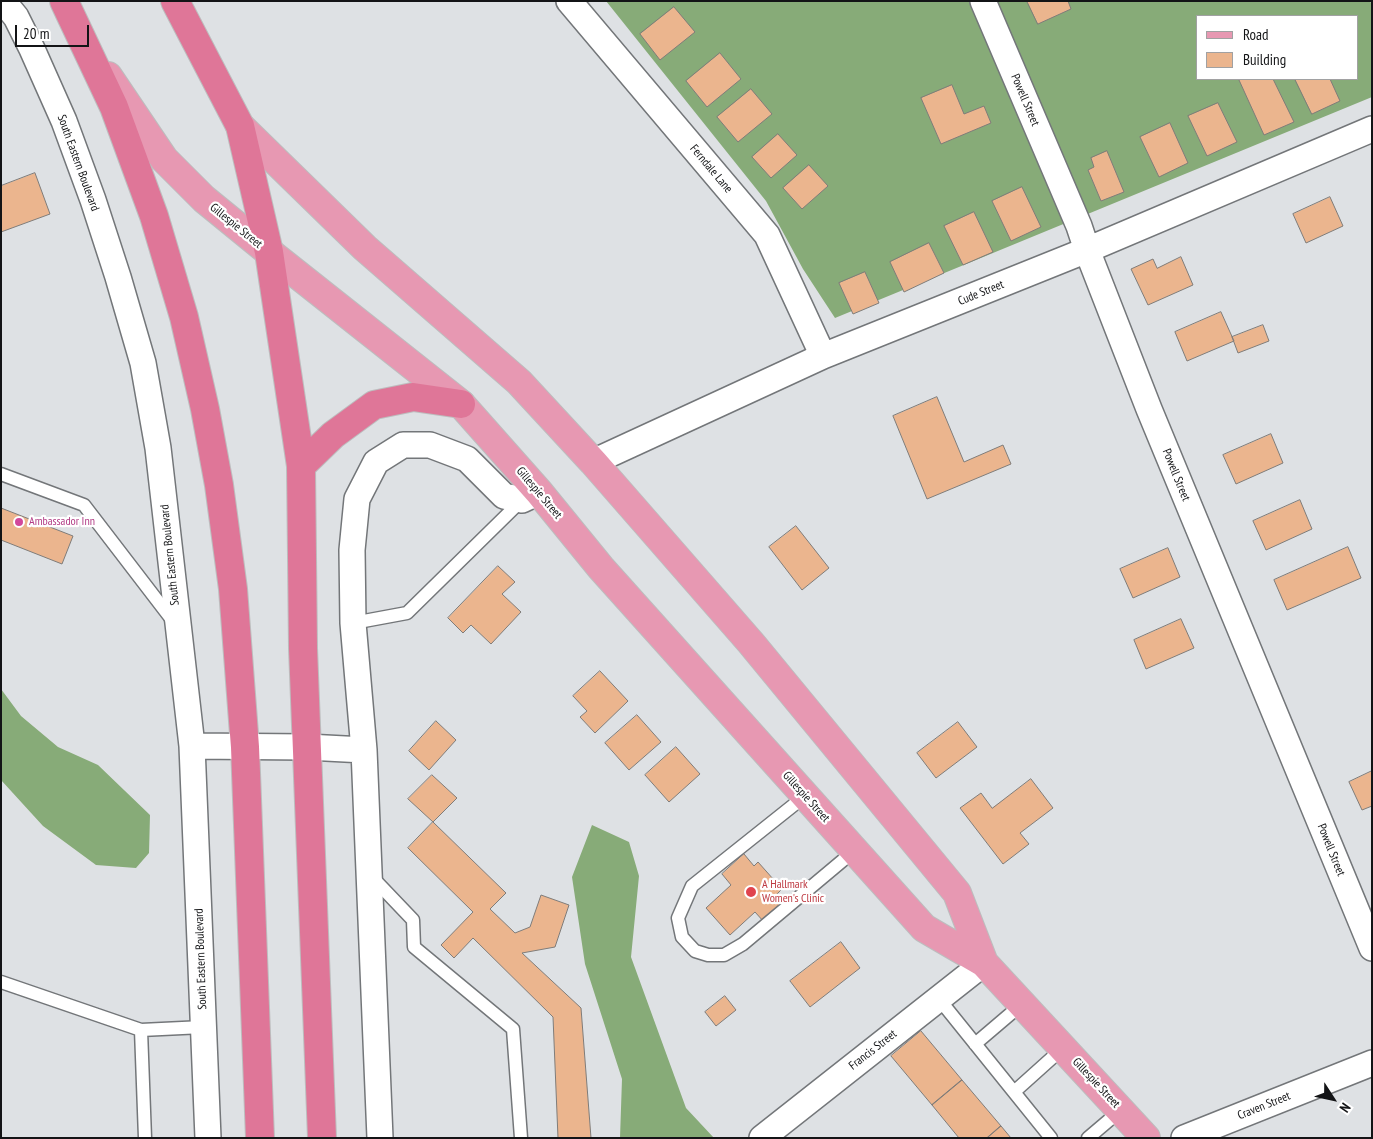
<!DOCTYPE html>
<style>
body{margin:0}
#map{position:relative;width:1373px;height:1139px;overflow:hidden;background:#dee1e4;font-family:"PT Sans Narrow",sans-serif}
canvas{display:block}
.frame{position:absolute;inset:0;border:2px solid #131416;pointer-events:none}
.legend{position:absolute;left:1196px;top:15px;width:162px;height:65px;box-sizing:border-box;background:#fff;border:1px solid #a1a1a2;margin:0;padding:6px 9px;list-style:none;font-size:15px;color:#131416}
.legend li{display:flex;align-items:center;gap:10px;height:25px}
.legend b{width:25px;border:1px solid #a1a1a2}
.north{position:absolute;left:1308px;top:1074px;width:50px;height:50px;-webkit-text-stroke:4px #fff;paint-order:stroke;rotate:125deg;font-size:14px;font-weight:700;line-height:20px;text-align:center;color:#131416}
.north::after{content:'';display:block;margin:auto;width:18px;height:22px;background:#131416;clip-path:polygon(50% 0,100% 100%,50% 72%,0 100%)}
.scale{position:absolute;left:15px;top:25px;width:74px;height:22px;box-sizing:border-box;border:2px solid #131416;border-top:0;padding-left:6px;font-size:15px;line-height:18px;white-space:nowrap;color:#131416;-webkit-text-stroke:4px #fff;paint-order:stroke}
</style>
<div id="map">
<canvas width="1373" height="1139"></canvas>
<div class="frame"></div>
<ul class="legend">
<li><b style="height:6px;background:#e798b2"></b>Road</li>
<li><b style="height:14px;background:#ebb58e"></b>Building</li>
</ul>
<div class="north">N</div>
<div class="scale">20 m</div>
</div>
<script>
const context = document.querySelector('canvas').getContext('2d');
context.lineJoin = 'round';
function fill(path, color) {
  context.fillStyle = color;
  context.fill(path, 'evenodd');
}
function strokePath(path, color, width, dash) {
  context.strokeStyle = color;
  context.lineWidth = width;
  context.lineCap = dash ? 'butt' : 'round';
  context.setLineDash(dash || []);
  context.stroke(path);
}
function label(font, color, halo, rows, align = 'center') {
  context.font = font + ' "PT Sans Narrow",sans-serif';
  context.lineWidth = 4.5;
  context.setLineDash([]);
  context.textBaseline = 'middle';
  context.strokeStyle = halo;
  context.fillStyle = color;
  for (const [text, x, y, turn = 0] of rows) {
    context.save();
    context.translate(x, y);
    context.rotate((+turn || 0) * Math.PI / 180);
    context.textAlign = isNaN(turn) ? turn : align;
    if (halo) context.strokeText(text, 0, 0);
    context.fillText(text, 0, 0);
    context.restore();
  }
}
fill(new Path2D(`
 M606,1H1370L1372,5V97L835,318L803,269L766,201ZM1197,16H1357V79H1197Z
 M1,689L21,716L58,747L98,765L150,815L149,853L136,868L96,865L43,826L1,780Z
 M592,825L629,842L639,876L631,957L686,1108L714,1138H620L622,1079L585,964L572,877Z`), '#87ab78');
const building = new Path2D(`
 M1027,1H1068L1071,9L1038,24Z
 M674,7L695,32L660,60L640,34Z
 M720,53L741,79L707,107L686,81Z
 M1241,79H1273L1294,122L1264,135L1239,80Z
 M1295,79H1330L1340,101L1312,114Z
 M952,85L964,114L984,106L991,123L941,144L921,98Z
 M751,89L772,114L738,142L717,117Z
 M1218,103L1237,142L1207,156L1188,116Z
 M1170,123L1188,163L1159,177L1140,137Z
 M778,134L797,155L771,178L752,157Z
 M1107,151L1124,192L1101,201L1088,170L1094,167L1091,158Z
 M809,165L828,186L802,209L783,188Z
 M35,173L50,214L1,232V186Z
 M1022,187L1041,227L1011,241L992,201Z
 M1330,197L1343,226L1306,243L1293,214Z
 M974,212L993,252L963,265L944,226Z
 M929,243L944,273L904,292L890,262Z
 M1181,257L1193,285L1148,305L1131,269L1153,259L1157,268Z
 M865,272L879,303L853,314L839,283Z
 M1221,312L1234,341L1187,361L1175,332Z
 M1263,325L1269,341L1238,353L1232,337Z
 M937,397L964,462L1003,445L1011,464L927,499L893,416Z
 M1271,434L1283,463L1236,484L1223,455Z
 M1300,500L1312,529L1266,550L1253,521Z
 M1,508L73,536L62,564L1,540Z
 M796,526L829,568L802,590L769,547Z
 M1348,547L1361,578L1287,610L1274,580Z
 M1168,548L1180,577L1133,598L1120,569Z
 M498,566L515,582L502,594L521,612L491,644L471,625L463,633L448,618Z
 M1181,619L1194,648L1146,669L1134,640Z
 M600,671L628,701L595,733L580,717L587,711L573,696Z
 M637,715L661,742L629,770L605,743Z
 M436,721L456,740L429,770L409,751Z
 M958,722L977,747L936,778L917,753Z
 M676,747L700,774L669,802L645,775Z
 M1372,771V806L1362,810L1349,782Z
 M432,775L457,798L433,822L408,799Z
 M1031,779L1053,808L1020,833L1029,844L1003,864L960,808L981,793L992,808Z
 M433,822L506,893L490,909L515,933L530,927L541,895L569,905L555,947L522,953L581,1008L591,1138H558L553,1017L473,938L454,958L441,945L473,912L408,848Z
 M744,854L754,866L758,862L782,889L776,895L784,904L764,922L755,912L730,935L706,908L731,885L722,874Z
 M841,942L860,968L810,1007L790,981Z
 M725,996L736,1010L716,1026L705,1012Z
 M921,1031L962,1080L932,1105L891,1056Z
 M962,1080L1001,1126L987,1138H959L932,1105Z
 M1001,1126L1011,1138H987Z`);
fill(building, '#ebb58e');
strokePath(building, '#7f7c79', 1);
const service = new Path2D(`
 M1,474L84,505L173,621
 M353,623L407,613L522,500
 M805,796L692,886L678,918L682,937L695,951L708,955H724L743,944L854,851
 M371,876L413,920L414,947L513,1029L521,1138
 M1,982L141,1030
 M939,999L1051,1138
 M975,1044L1022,1004
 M1014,1092L1063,1048
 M145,1138L141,1030L203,1027
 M1088,1138L1121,1110`);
const minor = new Path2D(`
 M3,1L16,17L32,49L64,121L93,200L118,277L143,363L158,448L192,746L208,1138
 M569,1L767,235L823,356
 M983,1L1079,226L1087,250L1149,409L1372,948
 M593,462L823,356L1087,250L1372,129
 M192,746L307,747L364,750
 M380,1138L364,750L353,623L352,550L357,499L376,462L403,445H430L467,459L504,496L522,500L539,492
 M762,1138L984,963
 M1184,1138L1372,1063`);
const primary = new Path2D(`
 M108,76L164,159L204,199L269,252L461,404L539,492L601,568L924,928L984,963L1146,1138
 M240,126L365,248L519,382L593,462L751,643L957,893L984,963`);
const trunk = new Path2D(`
 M64,1L114,107L154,216L184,317L205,409L219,485L233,589L245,747L260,1138
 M175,1L240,126L269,252L301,466L303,648L322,1138
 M301,466L333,435L374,405L413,397L461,404`);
strokePath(service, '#737679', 15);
strokePath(minor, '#737679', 28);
strokePath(primary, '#bdbdbe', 30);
strokePath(trunk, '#bdbdbe', 30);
strokePath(service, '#fff', 12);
strokePath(minor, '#fff', 25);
strokePath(primary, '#e798b2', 28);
strokePath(trunk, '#df7698', 28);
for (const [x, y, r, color] of [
 [19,522,5,"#d1479c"],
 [751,892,6,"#e0444e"]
]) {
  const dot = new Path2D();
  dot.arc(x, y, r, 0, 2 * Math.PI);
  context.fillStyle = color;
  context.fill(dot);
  strokePath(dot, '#fff', 2);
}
label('12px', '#131416', '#fff', [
 ["Powell Street",1025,100,67],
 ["South Eastern Boulevard",78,163,70],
 ["Ferndale Lane",711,169,50],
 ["Gillespie Street",236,226,39],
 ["Cude Street",981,293,-22],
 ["Powell Street",1176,475,68],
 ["Gillespie Street",539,493,50],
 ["South Eastern Boulevard",170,555,-96],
 ["Gillespie Street",806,797,48],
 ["Powell Street",1331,850,68],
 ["South Eastern Boulevard",201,959,-92],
 ["Francis Street",873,1050,-38],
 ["Gillespie Street",1096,1083,47],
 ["Craven Street",1264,1106,-22]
]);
label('12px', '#b23c85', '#fff', [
 ["Ambassador Inn",29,522]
], 'left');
label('12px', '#be3a42', '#fff', [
 ["A Hallmark",762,885],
 ["Women's Clinic",762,899]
], 'left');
</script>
